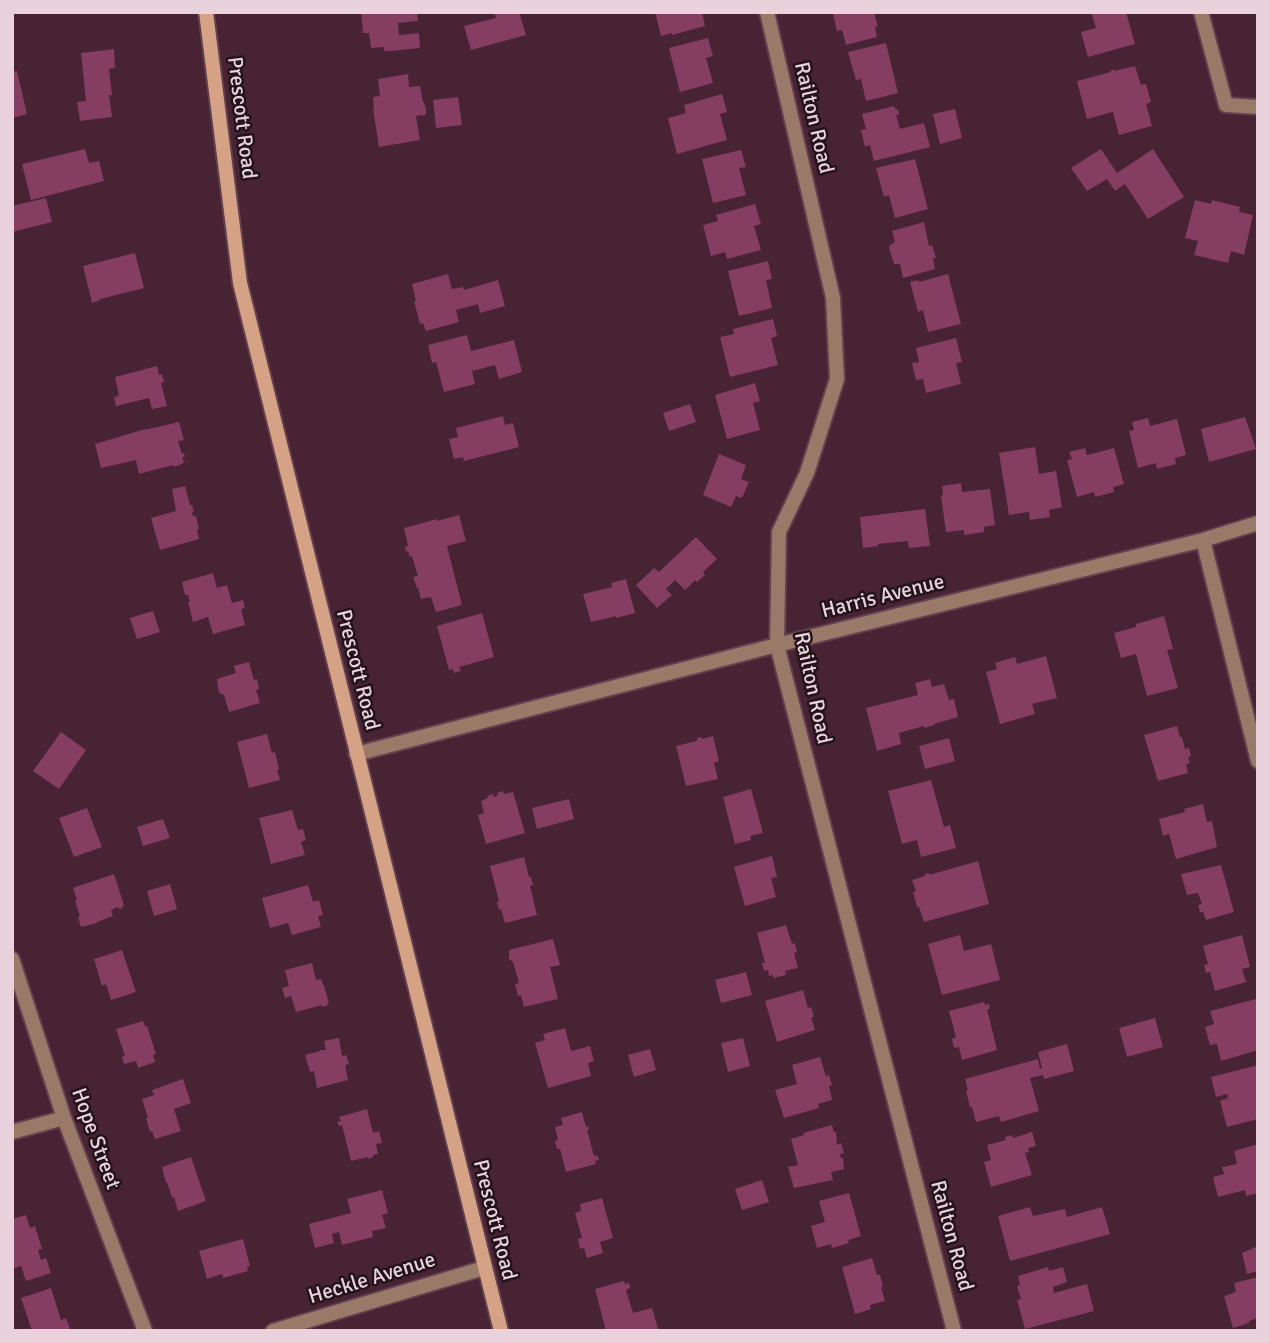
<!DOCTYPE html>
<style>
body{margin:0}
#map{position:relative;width:1270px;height:1343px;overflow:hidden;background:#472334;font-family:Signika,sans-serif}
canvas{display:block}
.frame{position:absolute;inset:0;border:14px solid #ead2dc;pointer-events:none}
</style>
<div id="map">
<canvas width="1270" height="1343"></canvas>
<div class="frame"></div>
</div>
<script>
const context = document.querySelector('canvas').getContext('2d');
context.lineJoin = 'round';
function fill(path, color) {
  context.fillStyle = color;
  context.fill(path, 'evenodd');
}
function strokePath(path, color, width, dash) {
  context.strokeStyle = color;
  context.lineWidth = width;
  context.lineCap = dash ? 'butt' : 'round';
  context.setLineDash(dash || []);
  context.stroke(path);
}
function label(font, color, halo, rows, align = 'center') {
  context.font = font + ' Signika,sans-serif';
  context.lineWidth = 5;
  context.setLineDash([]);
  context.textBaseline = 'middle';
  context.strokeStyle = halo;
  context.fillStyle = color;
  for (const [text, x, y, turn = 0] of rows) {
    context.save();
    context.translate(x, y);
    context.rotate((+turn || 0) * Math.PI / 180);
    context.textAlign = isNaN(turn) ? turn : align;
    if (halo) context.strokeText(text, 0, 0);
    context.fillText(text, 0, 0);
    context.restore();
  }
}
fill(new Path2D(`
 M361,12H417L418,21L398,23L399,35L419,33L420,48L390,51H384V47L371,48L369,33H363Z
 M494,12H519L526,35L471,50L464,26L496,18Z
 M655,12H702L705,26L672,35V33L661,36Z
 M838,12L874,13L878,26L875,27L877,37L846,45L842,30L837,31L833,14Z
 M1091,12H1126L1135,44L1088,57L1081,32L1096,28Z
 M708,38L713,56L706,58L713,83L680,92L669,48Z
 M886,43L898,93L866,101L861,79L856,80L848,52Z
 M114,49L115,68L109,69L112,95H109L112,117L80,121L77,102L86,101L81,53Z
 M1135,66L1141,85L1146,84L1151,102L1146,104L1152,126L1119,135L1113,112L1087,119L1077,81L1111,72L1110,71L1115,69V71Z
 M17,71L27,114L12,118V72Z
 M408,74L409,87L420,86L423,102H424L426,109V115L416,116L420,140L379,147L373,109L374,108L373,97L380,96L378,79Z
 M722,94L727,112L720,114L727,140L677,154L668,118L686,113L684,105Z
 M458,97L462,125L436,128L433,100Z
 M894,106L896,110L898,109L899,115H896L900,129L924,123L930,147L874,161L870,145L865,147L861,130L866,129L862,114Z
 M955,109L962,138L940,144L933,114Z
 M85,149L89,163L99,161L104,181L31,200L22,164Z
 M1101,149L1117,173L1153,149L1184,197L1148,219L1125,184L1115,191L1107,179L1087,191L1071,168Z
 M741,150L746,167L739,168L746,195L713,203L702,159Z
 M915,159L928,209L895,218L889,195L884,197L876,168Z
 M46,198L52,222L12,232V206Z
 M1195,200L1211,204L1212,200L1240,207L1239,212L1253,215L1244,255L1231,251L1228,263L1194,255L1198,241L1185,238Z
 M755,204L761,224L754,226L761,250L727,259L725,252L711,256L703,225L718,221L716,215Z
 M924,222L929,246L932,245L936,258H933L935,269L903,278L900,264H894L889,248L890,245L895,242L892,231Z
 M135,253L144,288L100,299V300L92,303L83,266Z
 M768,261L772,279L766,280L772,308L739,316L728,271Z
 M448,274L452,289L463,287L464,290L498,280L505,306L480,313L478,304L456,310L459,322L426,331L423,323L420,324L414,301H416L412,284Z
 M948,274L961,324L928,332L923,310L918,312L910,282L919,280V282Z
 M773,319L777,336L771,338L778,365L730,377L720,337L734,334L733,329Z
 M467,335L471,351L514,340L522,372L499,379L495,365L473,371V370H472L475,384L444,392L436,362L432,363L428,345Z
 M956,338L962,362L956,363L961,384L926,393L923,379L916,380L912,363L919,362L916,348Z
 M157,366L159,375L162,374L164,382L161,383L167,406L152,409L149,398L116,406L114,397L119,396L115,377Z
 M755,383L760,401L753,403L760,430L727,439L715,395Z
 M690,404L696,422L669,431L663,413Z
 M503,416L505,425L513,423L519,447L464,461L463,457L454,459L449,439L458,437L456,428Z
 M1245,417L1256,449L1209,462L1201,429Z
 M1148,418L1150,426L1177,419L1186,455L1175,458L1176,464L1157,469L1156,463L1138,468L1129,431L1134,430L1132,422Z
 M179,422L184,440L178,441L182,454L184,453L185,457H182L184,463L174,467L173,465L139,474L136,460L101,468L95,444L145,429V430Z
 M1035,447L1039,474L1056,471L1062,507L1049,510L1050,517L1030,520L1029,512L1009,515L999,453Z
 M1085,448L1087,455L1114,448L1124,484L1113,487L1114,492L1095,497L1094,492L1077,497L1067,460L1072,459L1069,452Z
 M719,454L746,465L741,479L749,482L742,498L736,496L731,507L703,495Z
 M961,483L962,492L990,489L995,525L984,527V532L964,535V530L946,532L941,496L943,495L942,486Z
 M185,486L190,505H192L194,511L192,512L193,516H196L199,529L197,530L199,539L160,550L151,518L176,511L172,489Z
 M925,509L930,546L909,548L908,541L878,544V546L863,548L860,517Z
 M459,515L466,541L447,546L462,605L436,612L431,597L421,599L418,588H417L413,577L418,576L412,556L410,557L408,551L406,552L405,547L408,546L404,528L437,519V521Z
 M696,537L717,559L703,572L705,575L697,582L695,580L685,590L675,580L666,589L672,595L657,608L636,585L654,568L659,572Z
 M213,573L217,588L227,585L232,603L243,600L245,608L241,609L245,625L213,634L208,617L193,622L188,602H190L188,595H185L182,582Z
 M626,579L635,613L616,618V616L591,622L583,594L612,587L611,583Z
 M153,611L160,632L137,639L130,618Z
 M482,613L494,657L459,667L461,671L454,673L453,669L449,670L437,626Z
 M1164,616L1173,649L1167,650L1178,688L1147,696L1136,654L1121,658L1114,633L1136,627V624Z
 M1046,656L1057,698L1032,704L1035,714L1000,724L986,672L997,669L995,663L1015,657L1017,664Z
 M249,662L254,680L257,679L259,689L256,690L260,703L229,712L224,695L219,693L217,679L236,673L234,666Z
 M930,679L932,687L944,684L949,700L954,699L958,717L934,724V725L925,728L924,726L899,733L901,744L877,751L866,708L918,695L915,683Z
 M1177,726L1180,737H1182L1185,749L1189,748L1191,756L1188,757L1190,763L1186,764L1188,773L1158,781L1144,735Z
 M61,732L86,750L59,789L33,771Z
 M267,734L272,753L275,752L279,769L277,770L280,780L249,788L237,742Z
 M713,736L719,761L714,763L718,779L686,786L676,746L697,741V738L701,737L702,739Z
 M949,738L955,761L925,769L919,746Z
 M931,780L944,827L950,825L956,848L921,857L917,840L902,844L888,791Z
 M751,789L763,833L750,836L751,840L735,844L723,797Z
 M503,791L504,794L513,792L525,833L486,844L478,815L484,813L481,801L488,798L487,796L493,794L494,797L498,796L497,793Z
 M569,799L574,819L537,829L532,808Z
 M1203,804L1207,822L1212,821L1217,847L1176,859L1169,834L1163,836L1159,819L1185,812L1184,809Z
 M87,808L102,847L74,857L59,818Z
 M292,810L298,830L303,829L306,840L301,842L305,855L271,864L259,818Z
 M163,819L170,838L143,846L137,827Z
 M772,856L777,877L771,878L776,897L745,906L734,867Z
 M524,857L529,877H531L533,885L530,886L537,915L505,923L501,909L499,910L497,902L499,901L490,866Z
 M978,861L989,904L924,922L919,907H917L913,892L916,891L912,880L925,876V874L929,873V875Z
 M1221,865L1234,912L1206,920L1203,912H1200L1198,905L1202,904L1198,893L1187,895L1181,874Z
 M114,874L124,905L122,906L123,908L119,909L118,907L111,910L113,916L97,922V923L81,927L78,917L80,916L75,901L77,900L73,888Z
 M170,884L177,909L154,916L147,891Z
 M308,885L313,902L319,900L323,915L318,916L321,927L292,935L288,923L270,928L262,898Z
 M786,925L792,944L795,943L797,952L794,953L798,968L785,971L786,975L773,978V975L769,976L768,970L764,971L762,963H765L757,933Z
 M960,935L964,951L991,944L1000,980L942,995L928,944Z
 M1242,935L1250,967L1242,969L1246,982L1215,991L1210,972L1206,973L1204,965L1208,964L1203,946Z
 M553,939L560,965L550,967L558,999L524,1007L521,995L518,996L515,984L519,983L513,962L509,959V950Z
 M122,950L136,992L111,1000L106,984L102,986L94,959Z
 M312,963L316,980L321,979L324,986L329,1003H327L328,1005L322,1007V1005L296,1012L291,996L285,998L282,988L289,986L285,970Z
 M746,972L752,995L721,1003L715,980Z
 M803,990L808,1008L811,1007L814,1017H811L815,1030L777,1042L765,1001Z
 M1256,999L1258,1005V1050L1221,1061L1217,1044L1210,1045L1205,1027L1214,1024L1210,1011Z
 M984,1002L985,1005L989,1004L990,1009H987L997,1050L962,1060L959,1047L954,1048L952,1039L956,1037L949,1011Z
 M1155,1018L1163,1047L1127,1057L1119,1028Z
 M143,1021L145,1026H147L156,1054L153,1055L155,1062L138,1068L136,1061L124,1064L122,1057L125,1056L116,1029Z
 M565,1028L571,1051L590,1046L594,1061L588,1063L591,1076L548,1088L535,1043L545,1040L543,1034Z
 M339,1038L342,1056L346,1055L349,1064L345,1065L348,1080L317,1088L314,1071L310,1072L305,1055L320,1051V1050H326L324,1041Z
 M743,1038L750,1066L728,1072L721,1043Z
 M1067,1044L1074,1071L1044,1079L1043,1075L1030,1078L1039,1111L1001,1122L999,1116L976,1122L972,1107H970L966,1091L968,1090L965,1079L1038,1059L1040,1069L1042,1068L1038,1052Z
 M650,1049L656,1070L634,1077L628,1055Z
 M820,1057L826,1076L829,1075L832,1085L829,1086L832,1100L818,1104L819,1108L784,1118L775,1090L797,1084L792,1065Z
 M1258,1065V1119L1227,1127L1220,1101L1228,1098L1227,1094L1216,1097L1211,1077Z
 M183,1079L191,1103L174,1109L181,1131L155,1139L152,1131L150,1132L146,1118H148L142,1099L154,1095L152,1090Z
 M367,1109L373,1133L379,1131L382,1143L376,1144L378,1154L373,1155V1157L369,1159L368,1157L351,1161L342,1125L339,1126L337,1122L341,1121L339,1117Z
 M582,1112L586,1127L588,1126L589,1130H587L594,1156L597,1155L599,1160L595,1161L596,1164L566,1172L560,1149H557L555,1141L558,1140L555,1127L563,1125L561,1118Z
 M832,1125L834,1132H836L837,1145L841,1143L844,1153L840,1154L841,1158H843L844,1169L831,1172L833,1180L794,1188L788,1167L798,1165L791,1139L804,1135L803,1133Z
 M1032,1132L1036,1146L1028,1148L1029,1152L1025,1153L1032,1175L991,1187L984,1162L991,1160L987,1145L1006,1140L1005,1137L1012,1135L1013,1138Z
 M1258,1144V1193L1246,1196L1245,1190L1218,1197L1213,1177L1224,1174L1222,1167L1237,1164L1234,1151Z
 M191,1157L206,1201L178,1211L174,1197L172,1198L167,1182L166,1183L162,1167Z
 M762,1180L769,1202L742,1210L735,1189Z
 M382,1190L388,1213L382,1215L386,1228L372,1231L373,1237L342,1245L339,1232L332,1234L334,1243L315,1248L309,1224L351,1213L347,1199Z
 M849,1193L861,1236L848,1240L849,1243L832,1248L831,1244L817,1248L811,1226L825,1222L819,1201Z
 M602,1198L613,1238L600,1242L603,1253L587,1258L584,1248L580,1249L578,1239L582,1238L575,1213L581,1211L580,1204Z
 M1030,1207L1033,1216L1065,1209L1067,1217L1102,1207L1110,1234L1010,1261L998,1216Z
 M26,1215L30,1228L35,1226L42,1249L38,1250L41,1260L46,1258L51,1273L26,1281L21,1266L12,1269V1219Z
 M243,1239L250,1266L247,1267L248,1271L223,1278L222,1274L207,1279L199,1251Z
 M1258,1246V1271L1247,1274L1242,1253Z
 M872,1258L877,1275H880L883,1287H881L885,1301L870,1305L871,1309L855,1314L842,1267Z
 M1048,1267L1049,1271L1063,1267L1067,1282L1053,1287L1054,1293L1087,1284L1094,1311L1025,1329L1017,1300L1021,1299L1017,1286L1020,1285L1018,1276Z
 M1258,1277V1318L1249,1321V1323L1233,1328L1224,1296L1236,1292L1234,1283Z
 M624,1281L625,1284L629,1283L630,1288L626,1290L633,1313L652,1308L658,1329L651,1331H606L595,1289Z
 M51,1288L61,1320L66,1318L71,1331H32L21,1298Z`), '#853d61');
const street = new Path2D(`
 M767,12L833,298L837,379L807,473L779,532L777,645L954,1331
 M1201,12L1226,105L1258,107
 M1203,540L1258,761
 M356,754L777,645L1203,540L1258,523
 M12,959L64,1118L145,1331
 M12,1132L64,1118
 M273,1331L484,1268`);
const secondary = new Path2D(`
 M206,12L240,283L501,1331`);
strokePath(street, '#613f4f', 18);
strokePath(secondary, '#613f4f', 18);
strokePath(street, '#997967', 14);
strokePath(secondary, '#d5a285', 14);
label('21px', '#ead2dc', '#23131a', [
 ["Prescott Road",241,118,83],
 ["Railton Road",813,118,77],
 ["Harris Avenue",883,597,-14],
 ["Prescott Road",357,670,76],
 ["Railton Road",812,688,78],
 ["Hope Street",95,1139,70],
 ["Prescott Road",494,1220,76],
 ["Railton Road",951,1236,75],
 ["Heckle Avenue",372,1279,-17]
]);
</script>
